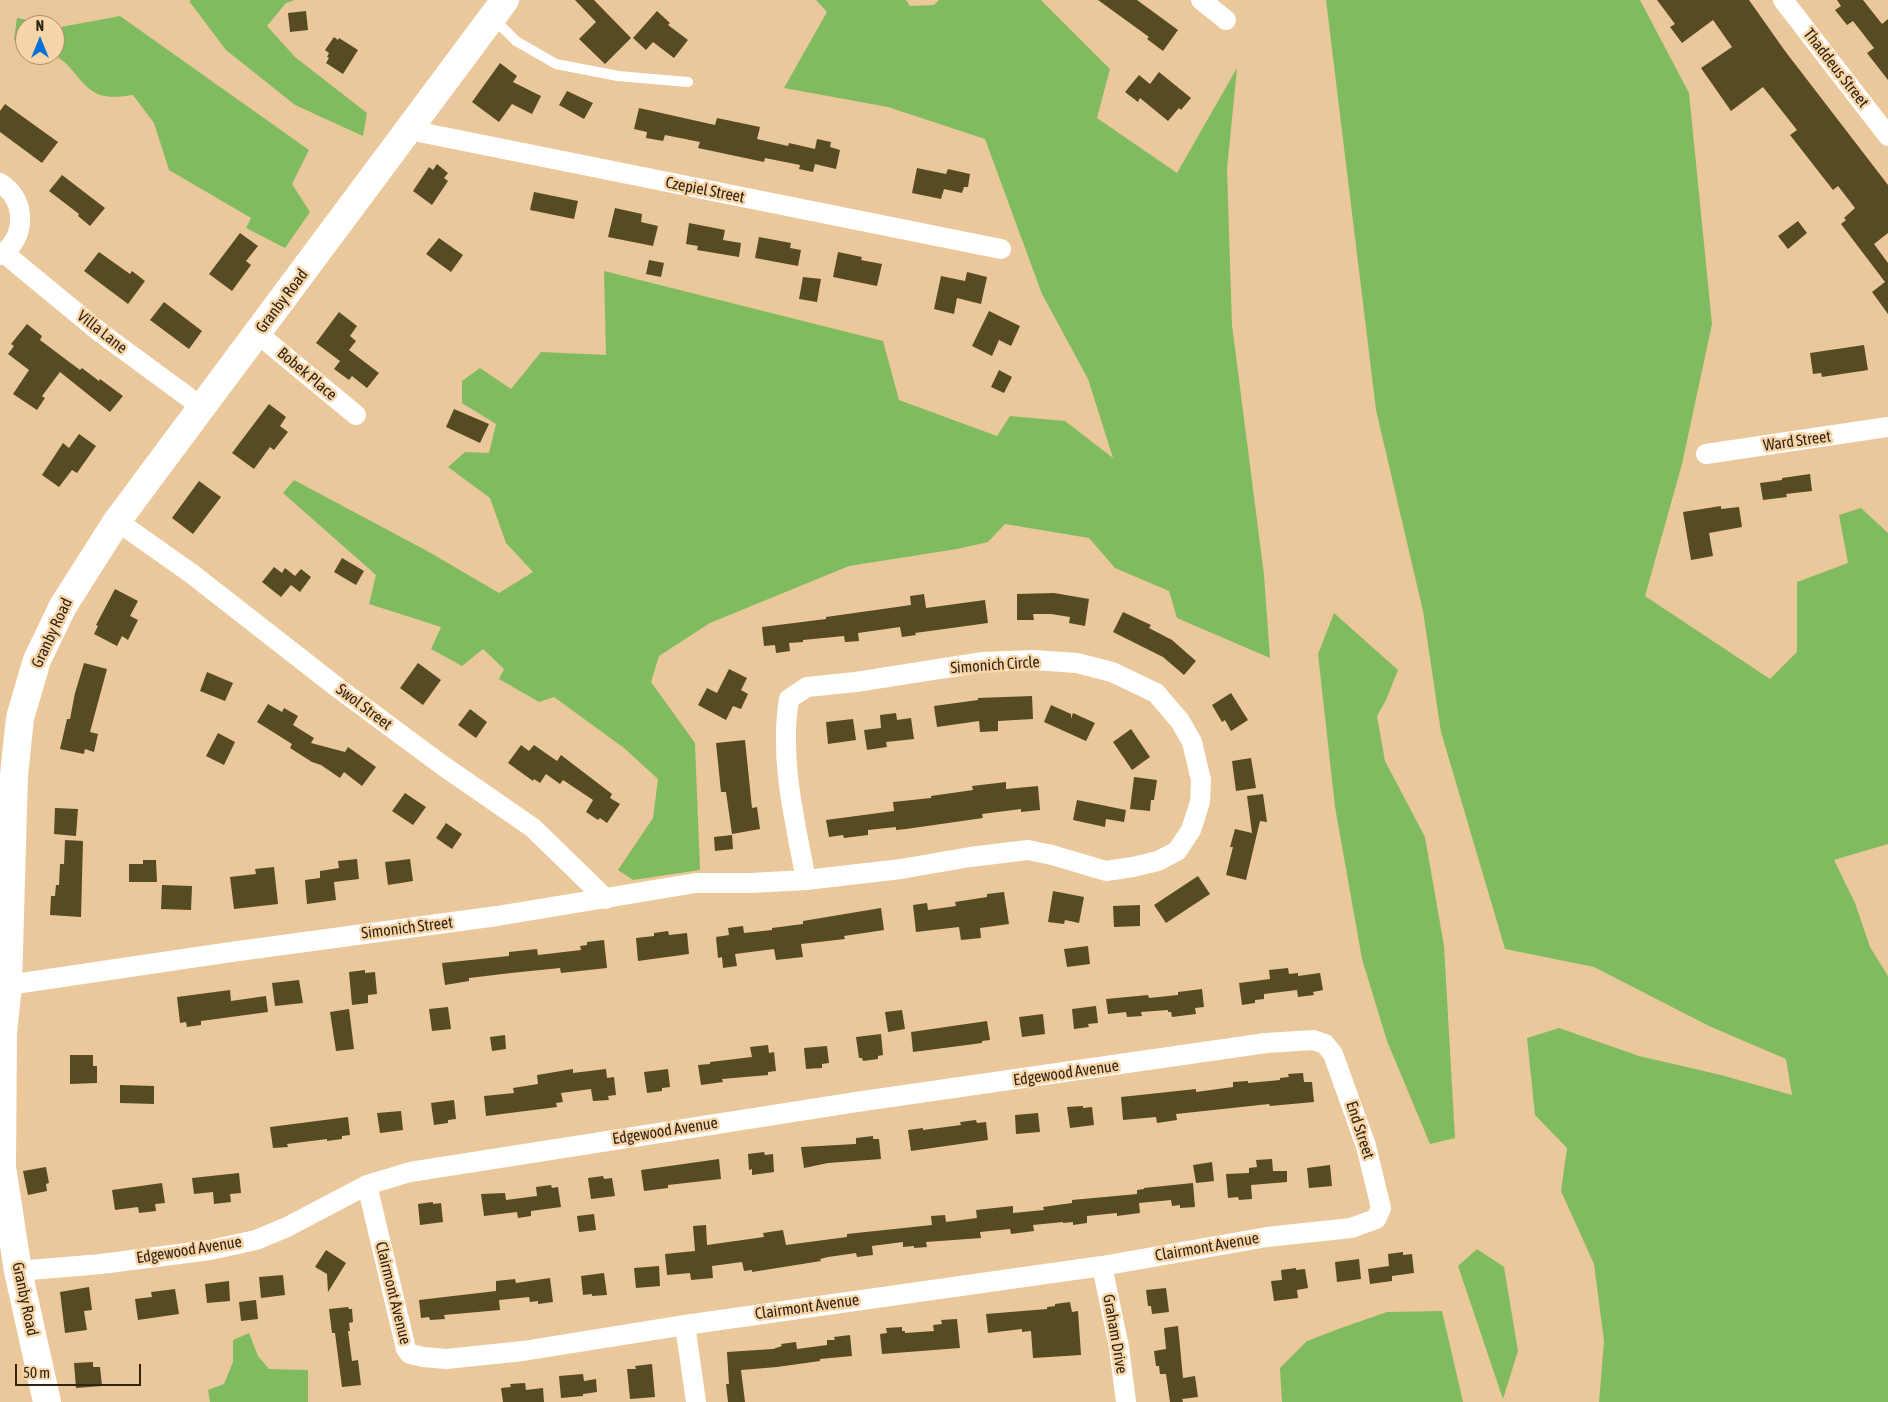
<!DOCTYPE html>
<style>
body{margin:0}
#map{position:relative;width:1888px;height:1402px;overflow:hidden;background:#eac89b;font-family:"Asap Condensed",sans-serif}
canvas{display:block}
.north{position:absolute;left:15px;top:15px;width:50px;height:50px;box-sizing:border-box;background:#f7d5a8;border:1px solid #a88e6c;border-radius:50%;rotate:0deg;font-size:14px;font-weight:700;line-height:20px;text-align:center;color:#312412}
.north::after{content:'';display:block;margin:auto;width:18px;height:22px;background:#0971d9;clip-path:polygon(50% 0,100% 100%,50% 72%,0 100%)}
.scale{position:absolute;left:15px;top:1364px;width:126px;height:22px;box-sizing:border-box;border:2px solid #312412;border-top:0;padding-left:6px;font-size:15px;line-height:18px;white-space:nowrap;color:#312412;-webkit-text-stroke:4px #f7d5a8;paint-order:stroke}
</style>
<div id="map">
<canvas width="1888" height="1402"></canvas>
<div class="north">N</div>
<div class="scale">50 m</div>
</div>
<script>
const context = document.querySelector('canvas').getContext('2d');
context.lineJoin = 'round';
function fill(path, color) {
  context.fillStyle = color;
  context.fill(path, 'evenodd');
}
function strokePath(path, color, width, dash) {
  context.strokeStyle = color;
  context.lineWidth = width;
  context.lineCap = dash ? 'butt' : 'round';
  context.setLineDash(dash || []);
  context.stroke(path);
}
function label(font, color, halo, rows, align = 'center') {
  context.font = font + ' "Asap Condensed",sans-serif';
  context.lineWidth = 5;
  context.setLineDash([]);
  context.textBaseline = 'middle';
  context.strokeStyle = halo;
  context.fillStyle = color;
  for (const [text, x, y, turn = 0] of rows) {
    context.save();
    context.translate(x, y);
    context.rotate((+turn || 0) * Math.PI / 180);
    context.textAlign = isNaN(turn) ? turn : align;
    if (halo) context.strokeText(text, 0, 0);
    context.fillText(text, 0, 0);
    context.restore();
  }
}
fill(new Path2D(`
 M191,0H295L286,3L267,26L295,57L367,113L363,136L295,105L226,50L189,1Z
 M816,0H906L910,6L934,5L939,0H1041L1110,69L1097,118L1177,173L1237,68L1227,169L1232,325L1264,575L1270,658L1177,618L1169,591L1115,568L1089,538L1005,524L988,542L957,549L849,566L710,623L659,656L651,682L695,743L700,870L633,880L618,870L653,818L658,779L624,748L554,697L539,702L499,679L504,669L483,649L462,666L431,649L441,627L369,604L376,575L283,493L294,480L429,552L499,593L533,572L506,543L490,498L448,467L465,452L489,453L496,424L462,403V381L480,368L511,389L541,352L606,355L604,271L883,341L899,400L997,436L1010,416L1065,421L1113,458L1088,379L1042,294L985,139L888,107L784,88L827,12Z
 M1326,0H1640L1689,93L1712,324L1682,464L1645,596L1770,679L1797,652V582L1848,563L1839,515L1861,508L1888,533V844L1834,860L1855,903L1870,947L1888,976V1402H1599L1604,1341L1594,1264L1561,1191L1567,1148L1535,1115L1527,1038L1559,1028L1639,1056L1721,1075L1792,1095L1786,1059L1709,1026L1594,967L1505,949L1441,732L1423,611L1376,410Z
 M120,16L309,150L292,184L310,212L285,248L246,228L251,218L169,170L154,123L133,95C125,96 114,98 105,96C82,93 74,63 53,55H55V26L61,27Z
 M17,18L52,25H25V44L14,40Z
 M1334,613L1398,670L1386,700L1377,716L1385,761L1425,837L1444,946L1455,1138L1430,1144L1387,1041L1362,959L1335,807L1318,654Z
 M1477,1249L1504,1267L1518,1351L1503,1399L1458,1266Z
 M1442,1311L1463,1402H1282L1280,1368L1307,1341L1341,1328L1387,1312Z
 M249,1333L258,1356L269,1369L308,1370V1402H210L208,1390L224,1384L233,1362V1340Z`), '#81bb5f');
fill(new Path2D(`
 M575,0H594L631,38L605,64L579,39L596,22Z
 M1098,0H1137L1178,30L1163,51L1147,39L1149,37Z
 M1657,0H1749L1785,51L1888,185V233L1874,244L1888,263V314L1872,292L1885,282L1841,224L1846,220L1844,218L1855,208L1838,186L1833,190L1790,135L1797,130L1763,87L1731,111L1701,68L1732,47L1713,20L1682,43L1670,27L1675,24Z
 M1837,0H1863L1882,24L1888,19V80L1867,53L1874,48L1853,21L1847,25L1835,10L1841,6Z
 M306,11L308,30L290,32L288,13Z
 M657,11L670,23L668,25L688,40L674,58L653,42L646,50L633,38Z
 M334,37L338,40L339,38L358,50L343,74L326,63L329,58L327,57L329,53L325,50Z
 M500,63L517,76L513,82L541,96L532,114L512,104L499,122L472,102Z
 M1159,72L1191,98L1181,110L1179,108L1168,121L1140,98L1138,102L1125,92L1139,75L1150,84Z
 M567,91L593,103L584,119L559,105Z
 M5,104L58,142L42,163L0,132V111Z
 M639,108L715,125L717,118L760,127L757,139L788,146L789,143L815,149L817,139L831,142L830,147L840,150L836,169L815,164L813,172L799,169L800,165L765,158L764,162L698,148L700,142L665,135L663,141L646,138L647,132L634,129Z
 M437,164L448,173L444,178L448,181L432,205L413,191L429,167L433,170Z
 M917,168L946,174L948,169L970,174L968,187H964L962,193L944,189L941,199L912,193Z
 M62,175L105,208L90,226L78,216L79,214L49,191Z
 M534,192L578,201L574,219L530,210Z
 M615,208L642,214L641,222L658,226L653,246L608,237Z
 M1798,221L1807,233L1788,249L1778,236Z
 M689,223L725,230L723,240L741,243L739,257L697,250L698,246L686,244Z
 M240,233L258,246L246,261L251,265L232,291L209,274Z
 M759,237L791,243L790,248L801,250L798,266L755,258Z
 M439,238L463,255L451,272L426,254Z
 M99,252L130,274L132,271L145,281L128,304L84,271Z
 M838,252L862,257L861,260L882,264L877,286L833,277Z
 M649,260L664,263L661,277L646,274Z
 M967,272L987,277L981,304L957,298L954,314L934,309L941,276L965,281Z
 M803,277L821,279L817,302L799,299Z
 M164,302L202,331L189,349L150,320Z
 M989,311L1020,326L1011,346L999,340L992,356L972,346Z
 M339,312L357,326L350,336L356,341L349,350L379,373L367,388L352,376L349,380L334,369L340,361L316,343Z
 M27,324L42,336L40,340L80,370L82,368L99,381L100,379L123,396L110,412L60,372L42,396L45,398L37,410L13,394L29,370L8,354L14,346L11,344Z
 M1864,345L1868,370L1822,377L1821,373L1813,374L1810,353Z
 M999,370L1012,377L1004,393L991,387Z
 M269,404L286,417L280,426L288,432L274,450L270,447L254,469L232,453Z
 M454,409L489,424L480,443L446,427Z
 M79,434L96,446L77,473L72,470L59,487L42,475L63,443L69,448Z
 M1810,474L1812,491L1786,494L1787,497L1763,500L1760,483L1782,480V478Z
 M199,481L221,497L193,534L172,518Z
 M1721,506V509L1739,507L1742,527L1709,533L1713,556L1691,560L1683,512Z
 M342,558L364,571L356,585L334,572Z
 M274,567L282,573L285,568L295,576L301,569L311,577L300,592L291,585L281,597L262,582Z
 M115,589L138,601L130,616L138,620L128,640L122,636L117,646L94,634L98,626L96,625Z
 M1054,593L1089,599L1085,626L1069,623L1070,617L1051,614H1033L1034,620H1017V594Z
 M924,594L926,608L985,600L988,623L915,633L916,635L902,637L900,627L858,633L859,641L845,642L844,636L803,640V642L789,643L790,651L776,653L775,645L764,646L762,627L826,619V617L911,605L910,596Z
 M1123,612L1151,625L1149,628L1172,640L1196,661L1184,675L1163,657L1113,632Z
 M84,663L107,669L90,732L98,734L94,752L85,749L84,754L60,749L67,719H70L75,693Z
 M418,663L441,680L423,705L400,688Z
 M729,669L747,678L741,690L748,694L741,709L733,706L726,720L698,705L707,688L717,693Z
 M207,672L233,683L225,701L200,691Z
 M1231,693L1248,720L1231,731L1225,720L1222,722L1212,705Z
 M1032,696L1033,719L998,721V731L980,732L979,721L937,727L934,706L978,700V698Z
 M268,704L282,712L284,708L298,716L293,725L314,738L311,743L345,752L348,747L376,767L362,786L344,772L340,778L321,765L312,762L290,748L292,744L257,722Z
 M1051,705L1071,714V719L1073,713L1095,723L1086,741L1044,722Z
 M470,709L487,722L476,738L458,725Z
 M896,713L897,720L911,718L914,739L886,742L887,747L867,750L864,730L881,728L880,715Z
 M853,719L856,740L828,744L826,722Z
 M1131,729L1150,757L1132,770L1113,742Z
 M218,733L235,742L224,765L206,756Z
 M745,740L752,808L757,807L760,829L732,834L726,792H721L716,743Z
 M521,745L529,751L534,745L557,761L561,755L612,794L610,798L620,804L607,823L600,818L598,820L586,812L593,800L563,780L560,784L546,774L540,783L534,779L533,781L508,763Z
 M1251,758L1256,788L1236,791L1232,761Z
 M1134,777L1157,780L1154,800H1151L1150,811L1130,809Z
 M1006,782V789L1038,786L1040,810L1021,812V809L982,814L983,818L906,829L896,830V827L868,830V835L844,838L843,835L829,837L826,820L894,811L893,802L931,798V796L973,790L972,786Z
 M405,793L426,807L413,825L392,811Z
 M1263,794L1267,822L1260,821L1246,880L1226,875L1233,847H1230L1235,829L1252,833L1247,796Z
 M1077,800L1126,810L1124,822L1106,819L1105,827L1073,820Z
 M55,808L78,809L76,836L54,834Z
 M446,823L462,834L452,849L436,838Z
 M732,835L733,849L715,851L714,837Z
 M65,840L83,841L81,917L50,915L51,896H55L56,885H59L60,864H64Z
 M357,859L359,879L334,882L336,900L307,904L305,880L320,878V871L339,868L338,861Z
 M410,859L413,881L388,885L385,862Z
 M143,860H156L157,882H129V864H143Z
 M274,867L278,904L234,909L230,877L256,874L255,869Z
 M1198,876L1210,894L1166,923L1154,905Z
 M162,885L192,886L191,910L161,909Z
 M1053,891L1084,897L1079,923L1065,920L1064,924L1048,922Z
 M1004,892L1009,924L980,928L981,938L961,940L959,927L916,932L913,905L927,903L928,910L956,906L955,902L987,897V894Z
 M1140,905V926L1114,927L1113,906Z
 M881,908L884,930L844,936L845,939L801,944L803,957L776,960L774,949L735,954L737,966L723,968L722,957L718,958L716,937L729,935L728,928L743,926L744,933L772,930V928L803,924V921Z
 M668,931L669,935L687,933L689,954L638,961L636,938L654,936V933Z
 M604,940L607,968L561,973L560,968L511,973L469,978V981L445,985L442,963L509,956V952L537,949L538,955L581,950L580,946L587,945V942Z
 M1088,946L1090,964L1067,967L1064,949Z
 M1288,968L1289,974L1298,973V976L1320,973L1323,990L1313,992L1314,995L1298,997L1297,990L1264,994V999L1255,1000V1003L1242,1005L1239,983L1270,979L1269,970Z
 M365,970V973L375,972L377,994L368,995V1003L352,1005L349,972Z
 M299,980L303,1003L275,1006L272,983Z
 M1202,989L1204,1007L1195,1008L1196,1014L1172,1017L1171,1012H1168V1010L1141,1012L1142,1016L1127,1017L1126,1012L1108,1014L1106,999L1148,995L1149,998L1178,995V992Z
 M230,990L231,1001L266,996L268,1012L201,1021V1025L187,1027L186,1022L180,1023L177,997Z
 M1096,1006L1098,1023L1088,1024L1089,1027L1074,1029L1072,1009Z
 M448,1007L451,1029L432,1031L429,1009Z
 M349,1009L354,1049L336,1051L330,1012Z
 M902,1010L905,1029L888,1032L885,1012Z
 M1043,1014L1045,1034L1022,1037L1019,1017Z
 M987,1021L990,1040L982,1041V1043L913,1052L911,1032Z
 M881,1034L883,1055L878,1056V1059L863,1061L862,1058H859L856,1037Z
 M505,1035L506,1049L492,1051L490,1037Z
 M768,1045L769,1053L774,1052L776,1071L768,1072V1075L722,1079L723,1082L701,1085L698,1065L710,1064V1062L752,1057L750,1047Z
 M827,1046L829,1063L822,1064V1068L806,1069L804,1048Z
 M70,1055H93V1066H97V1083L70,1084Z
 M573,1069V1073L606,1069L607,1078L614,1077L616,1095L608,1096L609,1100L593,1101L591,1089L561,1093L563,1102L556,1103L557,1107L486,1116L484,1096L514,1093L513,1088L538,1084L537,1075Z
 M668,1069L670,1087L662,1088V1091L647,1093L644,1072Z
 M1303,1073L1304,1082H1312L1314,1102L1270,1106L1269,1104L1176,1114L1177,1120L1157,1123L1156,1117L1123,1120L1121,1097L1196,1089V1092L1233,1087V1082L1248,1081V1083L1280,1080V1078L1289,1077L1288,1074Z
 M120,1085L154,1086V1104L120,1103Z
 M454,1100L456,1119L448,1120V1123L434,1125L431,1103Z
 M1083,1106V1108L1092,1107L1094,1125L1070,1128L1067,1107Z
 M401,1111L403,1130L380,1133L377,1113Z
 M1038,1113L1040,1132L1016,1134L1015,1115Z
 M348,1117L350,1135L342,1136V1139L327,1141V1139L287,1144L288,1147L273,1148L270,1127Z
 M976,1120L977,1123L986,1122L988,1140L911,1151L908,1130L923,1128V1130L961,1125L960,1122Z
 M873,1136V1139H879L881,1159L828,1163L804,1168L801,1147L856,1144V1138Z
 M764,1152L765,1155L773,1154L774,1172L752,1175V1169L749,1170L748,1154Z
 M719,1159L721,1179L668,1185V1188L644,1191L641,1170Z
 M1272,1159L1273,1171H1287V1182L1251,1185L1252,1199L1239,1200L1238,1197L1228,1198L1226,1174L1249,1173V1168L1257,1167L1256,1160Z
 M1212,1162L1214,1181L1196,1183L1193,1165Z
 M1330,1165L1332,1186L1309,1188L1307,1168Z
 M46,1167L49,1183L46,1184L47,1191L28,1195L23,1171Z
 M239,1173L241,1193L230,1194L231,1202L214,1204L213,1192L194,1194L192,1178Z
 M603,1176L604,1179L612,1178L615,1196L591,1199L588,1178Z
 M162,1183L165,1203L155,1204L156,1211L139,1213L138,1207L115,1210L112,1190Z
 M1193,1183L1195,1207L1180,1208V1205L1172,1206L1171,1200L1139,1203L1140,1213L1117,1216V1213L1087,1216V1223L1073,1225V1222L1063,1223V1222L1033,1225L1034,1231L1011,1234L1010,1229L980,1232L981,1238L926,1242L927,1247L914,1248V1246L903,1247V1242L872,1246L873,1255L857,1257L856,1253L828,1257L820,1259L821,1261L752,1272V1270L744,1271L742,1262L712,1266L713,1278L691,1280L690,1273L667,1275L665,1254L695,1251L693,1226L706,1225L707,1245L764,1237L763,1233L783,1230L786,1245L847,1237V1234L932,1225L931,1216L945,1215L946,1222L977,1218L976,1210L1013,1206V1213L1044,1210L1043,1207L1072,1203V1200L1137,1194V1190L1144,1189V1188Z
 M551,1185L552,1188L558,1187L561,1207L531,1211V1216L518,1218L517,1212L484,1216L481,1194L505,1193L506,1200L537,1196L536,1187Z
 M433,1202V1204L441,1203L443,1222L420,1225L418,1204Z
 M594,1214L596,1230L579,1232L577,1216Z
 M326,1250L346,1263L328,1292L327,1274L315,1267Z
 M1403,1252V1255L1412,1254L1414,1273L1392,1276V1281L1370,1284L1368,1269L1389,1266L1388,1254Z
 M1359,1259L1361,1279L1337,1282L1335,1262Z
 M659,1266L660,1286L636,1288L634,1268Z
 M1296,1268V1270L1305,1269L1308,1288L1297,1290L1298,1298L1274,1301L1271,1281L1282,1280L1281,1270Z
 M604,1273L607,1295L592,1296V1294L583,1295L581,1276Z
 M283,1275L285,1295L261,1298L259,1277Z
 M550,1278L553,1302L538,1304V1301L530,1302L529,1297L499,1300L500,1310L444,1315L445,1319L430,1320L429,1317L421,1318L419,1300L496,1291V1281L515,1279L516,1283Z
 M229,1281L230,1301L207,1303L205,1284Z
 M89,1287L92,1310L84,1311L87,1330L65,1333L60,1292Z
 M1166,1288L1169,1312L1152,1314L1151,1306H1148L1146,1290Z
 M175,1289L179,1314L138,1320L135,1299L152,1297L151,1292Z
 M256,1300L258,1319L241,1321L239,1302Z
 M1070,1302L1072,1312L1078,1311L1081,1355L1033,1358L1031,1331L1022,1332V1329L988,1333L986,1314L1047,1309V1307L1055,1306V1304Z
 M348,1307L349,1309H352L353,1322L349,1323L350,1331H348L352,1361L358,1360L361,1385L342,1387L335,1333H332L329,1309Z
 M957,1319L960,1348L882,1354L880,1334L887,1333L886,1328L902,1327V1331H905V1333L934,1331L933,1325L942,1324L941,1320Z
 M1178,1326L1183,1378L1195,1376L1198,1397L1182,1399L1183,1402H1170L1166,1374H1160L1159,1366H1156L1154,1351L1166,1349L1164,1328Z
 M850,1335L852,1356L820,1359V1361L777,1367L741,1370L745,1402H728L726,1384H729L727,1352L773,1349L782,1346L781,1344L796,1342L797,1349L827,1345V1340H835L834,1337Z
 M93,1362V1367H100L102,1386L76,1388L74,1363Z
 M652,1364L655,1397L630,1399L627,1369H636L635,1366Z
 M583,1374L584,1381L596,1379L597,1392L583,1394V1396L561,1398L559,1376Z
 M525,1383L526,1390L543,1388L544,1402H503L501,1388L511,1387L510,1384Z`), '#564b22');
strokePath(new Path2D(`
 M493,18L516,41L556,64L618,76L688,82`), '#fff', 10);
strokePath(new Path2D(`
 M1201,0L1226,20
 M1783,0L1888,136
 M409,130L1001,249
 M0,183C27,199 27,239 0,255
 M4,253L101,333L203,408
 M258,334L356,415
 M1706,454L1888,427
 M117,521L192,574L338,688L442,765L533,828L606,899
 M8,985L231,952L497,916L696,883H750L806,880L901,869L970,857L1028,850L1052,855L1106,871L1133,867L1158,861L1177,851L1191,830L1200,802L1201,780L1192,742L1180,721L1156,693L1112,672L1077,663L1033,660L983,662L856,682L807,687L789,699C779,759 795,821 806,880
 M1102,1266L1119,1347L1126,1402
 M18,1271L101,1264L210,1250L256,1240L287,1227L367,1185L410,1172L863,1101L1266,1043L1313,1040L1325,1044L1333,1054L1366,1146L1381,1208L1376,1219L1351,1228L1267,1237L1102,1266L685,1325L523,1351L446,1359L423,1357L410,1354L406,1349L367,1185
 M685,1325L696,1402`), '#fff', 20);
strokePath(new Path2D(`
 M47,1402L18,1271L2,1167L3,1033L8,985L14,775L20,718L37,660L63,606L117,521L505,0`), '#fff', 28);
label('16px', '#312412', '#f7d5a8', [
 ["Thaddeus Street",1836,68,52],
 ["Czepiel Street",705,190,11],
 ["Granby Road",282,301,-53],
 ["Villa Lane",102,332,38],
 ["Bobek Place",307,374,40],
 ["Ward Street",1797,441,-8],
 ["Granby Road",52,633,-65],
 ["Simonich Circle",995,665,-4],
 ["Swol Street",364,707,37],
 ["Simonich Street",407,928,-7],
 ["Edgewood Avenue",1066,1073,-8],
 ["End Street",1360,1130,72],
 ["Edgewood Avenue",665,1131,-9],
 ["Clairmont Avenue",1207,1247,-10],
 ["Edgewood Avenue",189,1250,-9],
 ["Clairmont Avenue",393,1293,76],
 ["Granby Road",25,1299,78],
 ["Clairmont Avenue",807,1307,-8],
 ["Graham Drive",1115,1334,80]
]);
</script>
